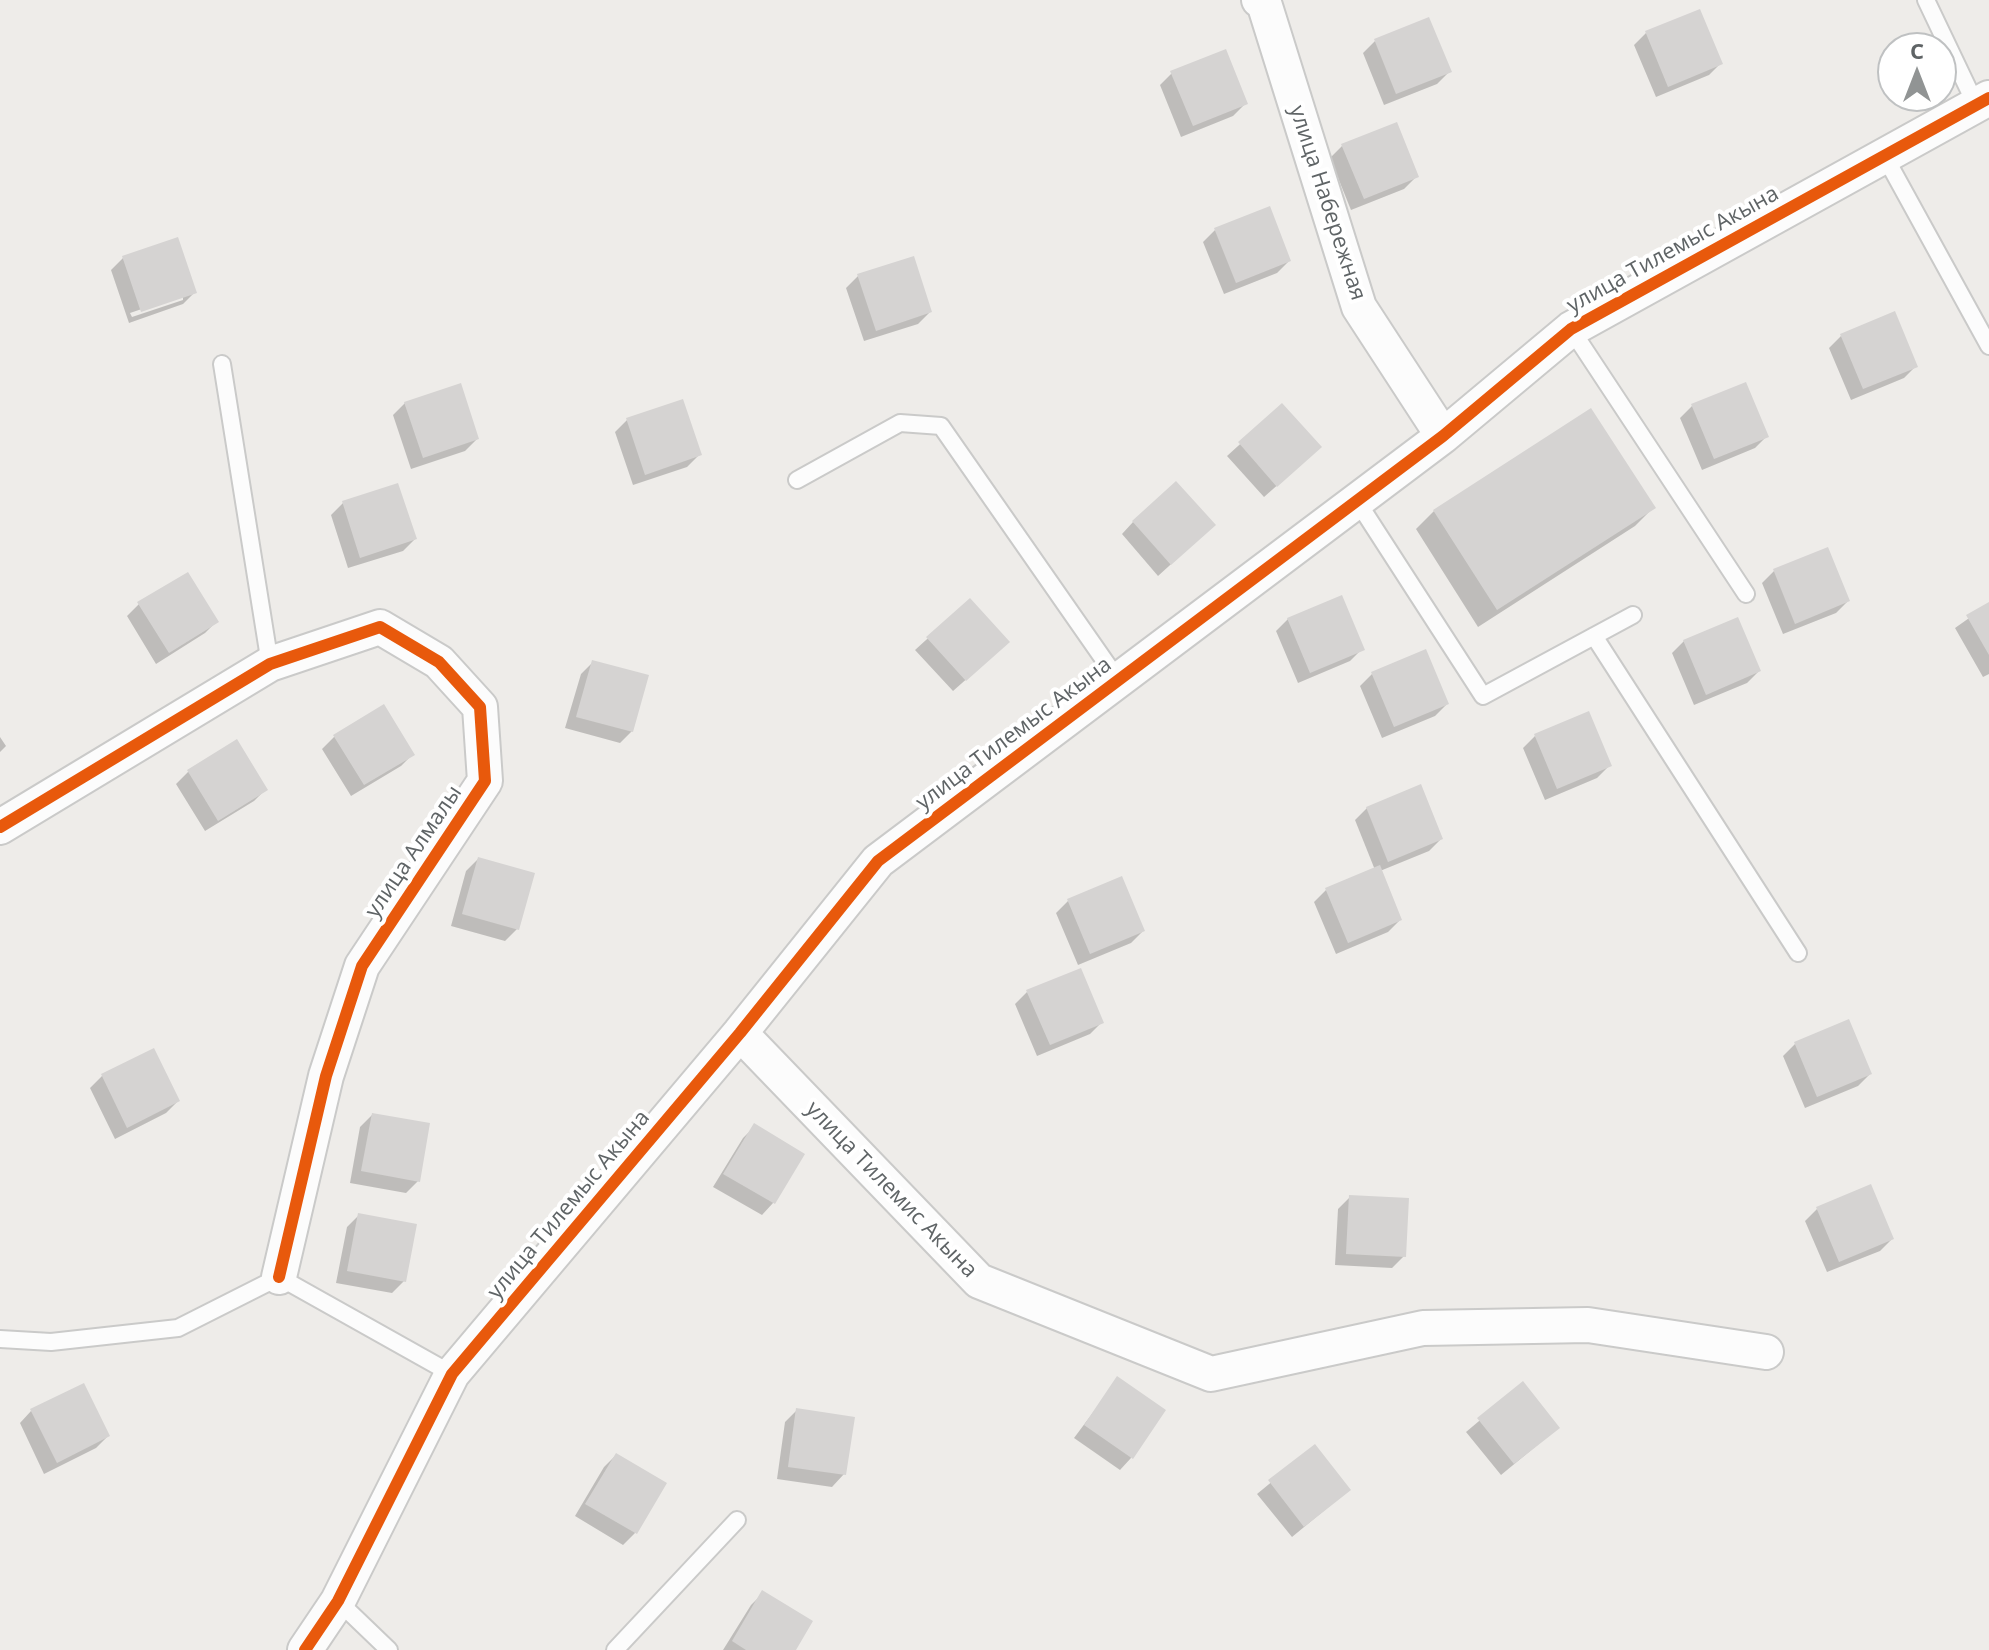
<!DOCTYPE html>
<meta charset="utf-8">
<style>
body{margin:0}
#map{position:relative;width:1989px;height:1650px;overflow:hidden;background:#eeece9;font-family:"Open Sans",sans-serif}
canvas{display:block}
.north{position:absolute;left:1877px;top:32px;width:80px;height:80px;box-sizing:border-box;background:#fff;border:2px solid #bfc1c2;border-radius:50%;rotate:0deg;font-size:22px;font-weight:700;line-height:32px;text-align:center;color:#5f6466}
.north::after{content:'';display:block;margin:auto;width:28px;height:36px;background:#919494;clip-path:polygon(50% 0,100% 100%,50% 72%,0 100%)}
</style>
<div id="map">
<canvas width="1989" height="1650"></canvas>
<div class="north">С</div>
</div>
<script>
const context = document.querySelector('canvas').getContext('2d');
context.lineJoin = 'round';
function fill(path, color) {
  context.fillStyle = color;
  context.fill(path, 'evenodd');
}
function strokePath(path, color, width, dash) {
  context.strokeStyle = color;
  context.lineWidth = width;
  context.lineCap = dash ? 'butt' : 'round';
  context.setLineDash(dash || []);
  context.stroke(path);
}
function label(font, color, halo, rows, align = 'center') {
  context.font = font + ' "Open Sans",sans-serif';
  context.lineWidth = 8;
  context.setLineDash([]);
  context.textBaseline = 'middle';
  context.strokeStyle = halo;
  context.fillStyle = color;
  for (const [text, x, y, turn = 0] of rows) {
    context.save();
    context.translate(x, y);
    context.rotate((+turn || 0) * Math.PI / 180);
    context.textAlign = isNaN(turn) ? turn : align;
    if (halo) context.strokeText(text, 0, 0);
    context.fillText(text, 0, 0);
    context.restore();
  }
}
fill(new Path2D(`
 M1646,33L1721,63L1709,75L1656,97L1634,45Z
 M1375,41L1449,72L1437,84L1384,105L1363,53Z
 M1172,73L1245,104L1233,116L1181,137L1160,85Z
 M1342,146L1416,177L1404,189L1351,210L1330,158Z
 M1215,230L1289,261L1277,273L1224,294L1203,242Z
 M123,258L195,292L183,304L129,323L111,270ZM183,295V300L132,317L130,313Z
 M858,276L930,312L918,324L864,341L846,288Z
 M1841,336L1916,366L1904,378L1851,400L1829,348Z
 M405,403L477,439L465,451L411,469L393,415Z
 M1282,406L1307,459L1264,497L1227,456Z
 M1692,406L1767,436L1755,448L1702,470L1680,418Z
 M627,420L699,455L687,467L633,485L615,432Z
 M343,503L415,539L403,551L348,568L331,515Z
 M1653,508L1635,526L1478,627L1416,529L1434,511Z
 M1133,522L1201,537L1158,576L1122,534Z
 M1827,549L1848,601L1836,613L1783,634L1762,583L1774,571Z
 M970,600L996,653L953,691L915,650Z
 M139,604L217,621L205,633L156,664L127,616Z
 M1989,604V674L1983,677L1955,628Z
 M1288,619L1362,649L1350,661L1298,683L1276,631Z
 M1684,641L1759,671L1747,683L1694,705L1672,653Z
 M593,662L632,731L620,743L565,728L581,674Z
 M1372,674L1447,704L1435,716L1382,738L1360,686Z
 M383,706L413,754L401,766L351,796L322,749L334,737Z
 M1535,736L1609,766L1597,778L1545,800L1523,748Z
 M0,737L6,746L0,752Z
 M236,741L266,789L254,801L205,831L176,784L188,772Z
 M1367,808L1441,839L1429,851L1380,871L1400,920L1388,932L1336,954L1314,902L1326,890L1375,870L1355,820Z
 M478,859L517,929L505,941L451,926L466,871Z
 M1068,901L1143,931L1131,943L1078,965L1056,913Z
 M1027,992L1102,1022L1090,1034L1037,1056L1015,1004Z
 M1795,1044L1870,1074L1858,1086L1805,1108L1783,1056Z
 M153,1051L178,1101L166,1113L115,1139L90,1088L102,1076Z
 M372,1115L418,1181L406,1193L350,1183L360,1127Z
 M755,1126L803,1154L773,1203L762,1215L713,1187L743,1138Z
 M1350,1197L1404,1256L1392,1268L1335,1265L1338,1209Z
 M1817,1209L1892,1239L1880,1251L1827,1272L1805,1221Z
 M359,1215L404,1281L392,1293L336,1283L347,1227Z
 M1118,1379L1131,1458L1120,1470L1074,1438Z
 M1523,1384L1558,1428L1501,1475L1466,1432Z
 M797,1410L844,1474L832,1487L777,1479L785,1422Z
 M31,1411L108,1436L96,1448L44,1474L20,1423Z
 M1314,1447L1349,1490L1292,1537L1257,1494Z
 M616,1455L635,1533L623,1545L575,1516L604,1467Z
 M763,1593L794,1650H723L751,1605Z`), '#0003');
fill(new Path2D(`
 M1700,9L1723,64L1668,87L1645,31Z
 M1429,17L1452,72L1396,94L1374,39Z
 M1226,49L1248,104L1193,126L1170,71Z
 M1397,122L1419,177L1364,199L1341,144Z
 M1270,206L1291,261L1236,283L1214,228Z
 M178,237L197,293L141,312L122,256Z
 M914,256L932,312L876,331L857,274Z
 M1895,311L1918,367L1863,389L1840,334Z
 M1746,382L1769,437L1714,459L1691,404Z
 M461,383L479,439L423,458L404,402Z
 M683,399L702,455L645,475L626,418Z
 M1282,403L1322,447L1277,487L1238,442Z
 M1591,408L1656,508L1497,610L1433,510Z
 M1176,481L1216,525L1171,565L1132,521Z
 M398,483L417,539L360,558L342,501Z
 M1828,547L1850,601L1795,624L1773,569Z
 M188,572L219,622L169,653L137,602Z
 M1342,595L1365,650L1310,673L1287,618Z
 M970,598L1010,642L966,681L926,637Z
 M1989,602V655L1966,615Z
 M1738,617L1761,671L1706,695L1683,640Z
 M1426,649L1449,704L1394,727L1371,672Z
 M592,660L649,675L633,732L576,717Z
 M384,704L415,755L364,785L333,735Z
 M1589,711L1612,766L1557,789L1534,734Z
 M237,739L268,790L218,821L187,770Z
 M1421,784L1443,839L1388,862L1366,807Z
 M478,857L535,873L519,930L462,914Z
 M1380,865L1402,920L1348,943L1325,888Z
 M1122,876L1145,931L1090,954L1067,899Z
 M1081,968L1104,1023L1050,1045L1026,990Z
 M1849,1019L1872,1074L1817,1097L1794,1042Z
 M154,1048L180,1101L127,1128L101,1074Z
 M372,1113L430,1123L420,1182L361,1171Z
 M754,1123L805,1154L775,1204L723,1174Z
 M1871,1184L1894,1239L1839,1262L1816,1207Z
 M1349,1195L1409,1198L1406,1257L1346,1254Z
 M358,1213L417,1224L406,1282L347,1271Z
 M1117,1376L1166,1410L1133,1459L1084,1425Z
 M1523,1381L1560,1428L1514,1464L1477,1418Z
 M84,1383L110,1436L57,1463L30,1409Z
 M796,1408L855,1417L846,1475L788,1467Z
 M1315,1444L1351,1490L1304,1527L1268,1480Z
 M616,1453L667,1483L637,1534L585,1504Z
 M762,1590L813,1621L796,1650H746L732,1641Z`), '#d5d3d2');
const lane = new Path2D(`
 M1926,0L1976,105
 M1884,155L1989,346
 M1571,329L1746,594
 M222,364L270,664
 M797,480L900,423L941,426L1118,680
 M1357,501L1483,696L1633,615
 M1594,636L1798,953
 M0,1339L51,1342L178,1328L279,1277L452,1374
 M338,1601L389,1650
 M615,1650L737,1520`);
const street = new Path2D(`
 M1259,0L1264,3L1359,307L1443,436
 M0,827L270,664L380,627L439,662L480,707L485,781L362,966L326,1076L279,1277
 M740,1033L979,1281L1211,1374L1423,1328L1588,1325L1766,1352
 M305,1650L338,1601L452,1374L740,1033L878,861L1443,436L1571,329L1989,98`);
strokePath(lane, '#cacac9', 20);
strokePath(street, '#cacac9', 38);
strokePath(lane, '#fcfcfc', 16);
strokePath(street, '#fcfcfc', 34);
strokePath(new Path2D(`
 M0,827L270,664L380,627L439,662L480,707L485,781L362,966L326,1076L279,1277
 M305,1650L338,1601L452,1374L740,1033L878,861L1443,436L1571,329L1989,98`), '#e8590c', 12);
label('22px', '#5f6466', '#fff', [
 ["улица Набережная",1327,203,72],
 ["улица Тилемыс Акына",1673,250,-29],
 ["улица Тилемыс Акына",1014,734,-37],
 ["улица Алмалы",414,852,-56],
 ["улица Тилемис Акына",891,1190,46],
 ["улица Тилемыс Акына",569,1205,-50]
]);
</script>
